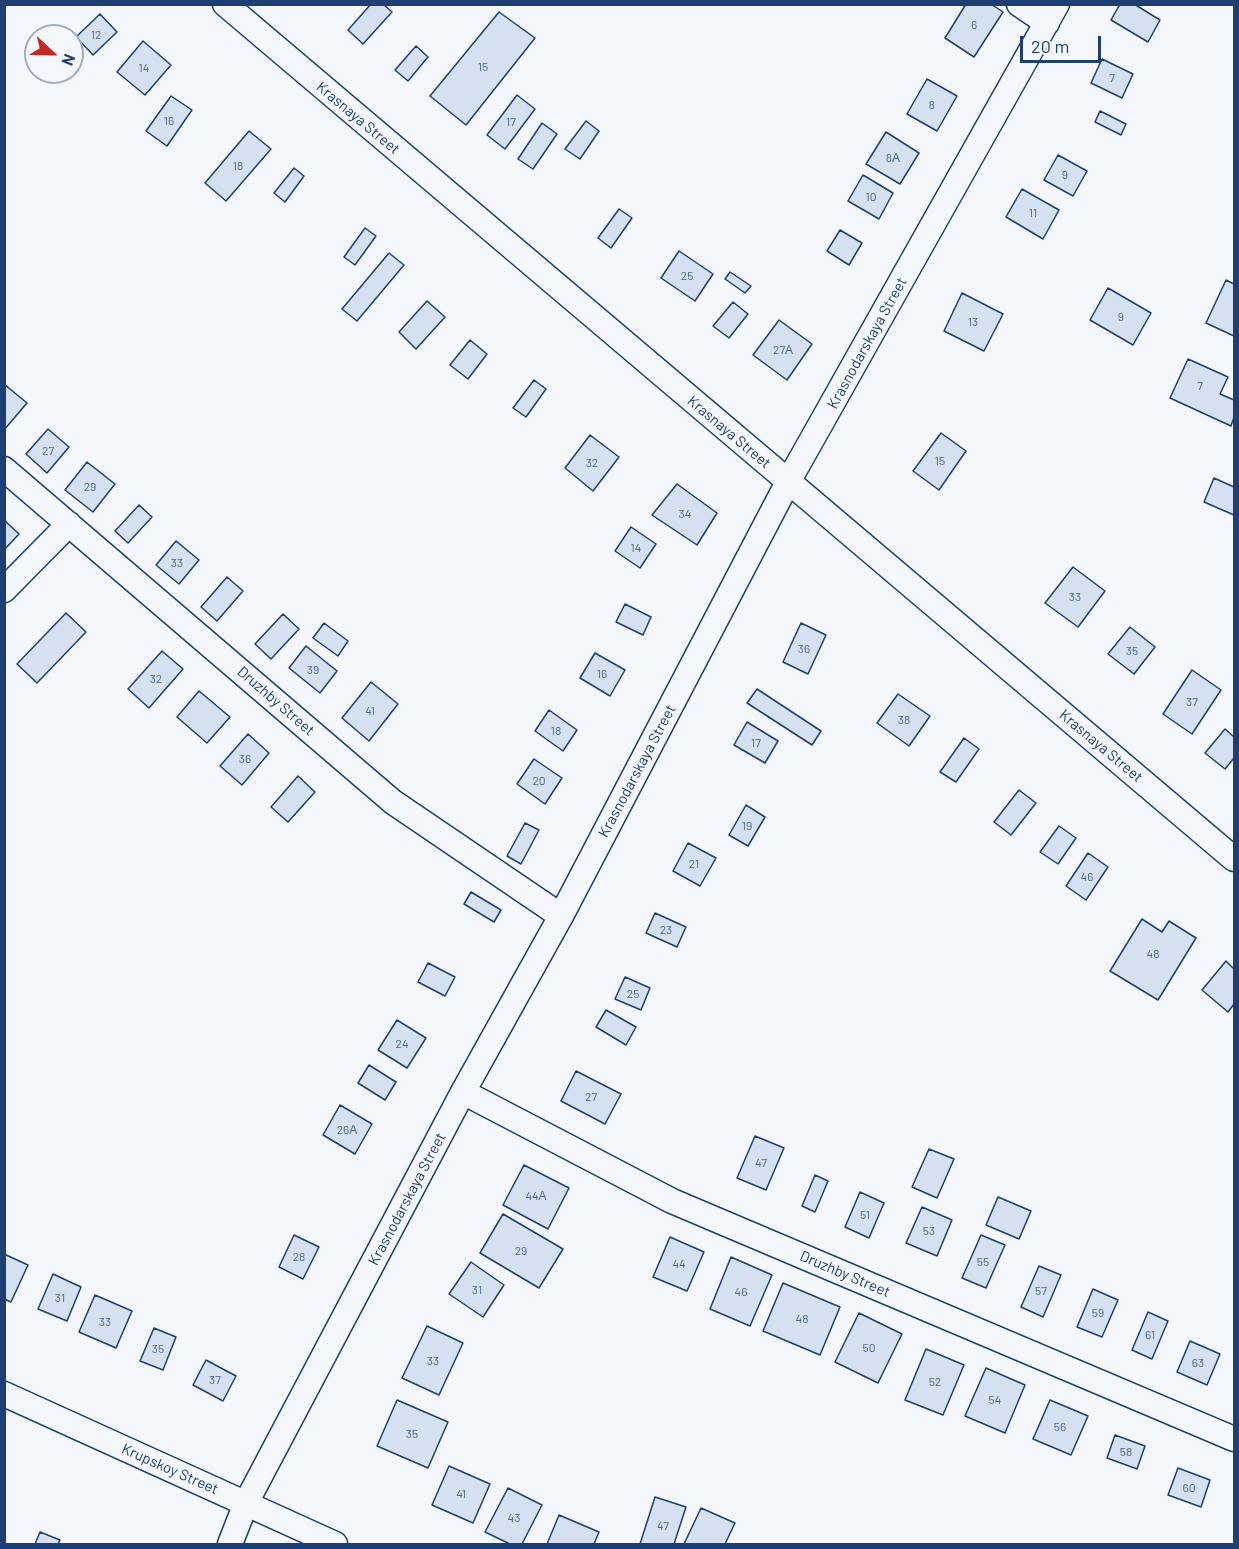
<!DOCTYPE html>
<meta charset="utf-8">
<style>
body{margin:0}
#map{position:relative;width:1239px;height:1549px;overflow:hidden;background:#f4f7fb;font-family:Barlow,sans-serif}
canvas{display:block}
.frame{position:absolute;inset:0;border:6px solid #1d3f73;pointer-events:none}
.north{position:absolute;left:24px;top:24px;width:60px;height:60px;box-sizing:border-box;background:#f4f7fb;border:2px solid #9eadc5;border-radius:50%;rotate:112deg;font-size:16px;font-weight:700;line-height:24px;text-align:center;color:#1d3f73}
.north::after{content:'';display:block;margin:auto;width:21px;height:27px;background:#c62828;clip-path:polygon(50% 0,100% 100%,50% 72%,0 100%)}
.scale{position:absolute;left:1020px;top:36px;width:81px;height:27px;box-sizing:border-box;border:3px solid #1d3f73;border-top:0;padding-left:8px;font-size:18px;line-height:21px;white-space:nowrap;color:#1d3f73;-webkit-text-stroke:4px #f4f7fb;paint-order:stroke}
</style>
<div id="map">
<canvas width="1239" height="1549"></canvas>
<div class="frame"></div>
<div class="north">N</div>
<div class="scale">20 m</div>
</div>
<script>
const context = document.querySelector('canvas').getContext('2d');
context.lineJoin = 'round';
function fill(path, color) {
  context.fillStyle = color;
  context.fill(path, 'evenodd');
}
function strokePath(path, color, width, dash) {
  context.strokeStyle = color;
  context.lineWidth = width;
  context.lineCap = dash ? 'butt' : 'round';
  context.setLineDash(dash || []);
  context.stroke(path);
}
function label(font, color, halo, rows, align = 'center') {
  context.font = font + ' Barlow,sans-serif';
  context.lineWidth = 4.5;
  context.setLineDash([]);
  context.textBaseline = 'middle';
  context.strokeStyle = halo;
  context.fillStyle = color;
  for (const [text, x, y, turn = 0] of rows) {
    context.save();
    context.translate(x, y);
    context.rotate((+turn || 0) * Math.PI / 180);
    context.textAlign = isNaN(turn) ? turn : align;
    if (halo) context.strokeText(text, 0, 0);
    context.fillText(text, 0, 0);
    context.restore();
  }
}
const building = new Path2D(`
 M371,4H383L392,12L363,44L348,30Z
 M966,4H991L1003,12L974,57L945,38Z
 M1120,4H1134L1160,20L1148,42L1111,20Z
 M499,12L535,38L466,125L430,96Z
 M100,14L117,32L93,55L76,37Z
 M143,41L171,65L145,95L117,72Z
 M416,46L428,57L408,81L395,70Z
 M1102,59L1133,74L1122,98L1091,83Z
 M927,79L957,96L937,131L907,114Z
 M517,95L535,109L505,149L487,135Z
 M171,96L192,110L167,146L146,131Z
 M1100,111L1126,124L1121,135L1095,122Z
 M586,121L599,131L580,159L565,149Z
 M542,123L557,134L533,169L518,159Z
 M249,131L271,149L226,201L205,183Z
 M886,132L919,153L900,184L866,164Z
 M1058,155L1087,171L1073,196L1044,180Z
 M294,168L304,176L285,202L274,193Z
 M863,175L893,193L879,219L848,201Z
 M1022,189L1059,210L1043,239L1006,217Z
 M619,209L632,218L611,248L598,238Z
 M365,228L376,236L355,265L344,257Z
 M840,230L862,243L849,265L827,251Z
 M679,251L713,274L695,301L661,278Z
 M389,253L404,265L357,321L342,309Z
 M730,272L751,286L745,293L725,279Z
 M1226,280L1234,284V336L1206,323Z
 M1108,288L1151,313L1133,345L1090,320Z
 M962,293L1003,314L984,351L944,331Z
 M427,301L445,317L416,349L399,332Z
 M733,302L748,314L729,338L713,326Z
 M779,320L812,344L787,380L753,355Z
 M470,340L487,354L468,379L450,365Z
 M1188,359L1228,377L1220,394L1234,400V417L1231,426L1170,398Z
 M534,380L546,389L526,417L513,408Z
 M4,384L27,403L4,430Z
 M48,429L69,447L47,473L26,454Z
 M941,433L966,451L939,490L913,471Z
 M590,435L619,457L593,491L565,468Z
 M87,462L115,484L93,512L65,490Z
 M1214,478L1234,487V515L1204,502Z
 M677,484L717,513L697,545L652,515Z
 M139,505L152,517L128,543L115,531Z
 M4,520L19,534L4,550Z
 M631,527L656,544L640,568L615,551Z
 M176,541L199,560L179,584L156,565Z
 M1073,567L1105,591L1078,627L1045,603Z
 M227,577L243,591L217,621L201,607Z
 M625,604L651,617L643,635L616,622Z
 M66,613L86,632L37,683L17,664Z
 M283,614L299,629L271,659L255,644Z
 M324,623L348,641L338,656L313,638Z
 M801,623L826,635L808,674L783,662Z
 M1130,627L1155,647L1134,674L1108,654Z
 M306,646L337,671L320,693L289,668Z
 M162,651L183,669L149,708L128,689Z
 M595,653L625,670L610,696L580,678Z
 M1192,670L1221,690L1192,734L1163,714Z
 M371,682L398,704L369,741L342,718Z
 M757,689L821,731L812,745L747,703Z
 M199,691L230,717L207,743L177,717Z
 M898,694L930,716L909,746L877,723Z
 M549,710L577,730L563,751L535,731Z
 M747,722L778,741L765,763L734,745Z
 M1225,729L1234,737V758L1225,769L1205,753Z
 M248,734L269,753L242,785L220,766Z
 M964,738L979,749L956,782L940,772Z
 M534,759L562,778L545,804L517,784Z
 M298,776L315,792L288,822L271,807Z
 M1019,790L1036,803L1011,835L994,822Z
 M746,805L765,817L748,846L729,835Z
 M525,823L539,830L521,864L507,856Z
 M1059,826L1076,838L1058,864L1040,852Z
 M688,843L716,858L700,886L673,871Z
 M1088,853L1108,867L1086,900L1066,886Z
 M471,892L501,910L494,922L464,904Z
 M655,913L686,927L677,947L646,933Z
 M1142,919L1162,932L1169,921L1196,938L1158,1000L1110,971Z
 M1226,961L1234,969V1004L1228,1012L1202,990Z
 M428,963L455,977L445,996L418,982Z
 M625,977L650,988L641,1010L615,999Z
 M606,1010L636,1027L626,1045L596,1027Z
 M397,1020L426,1038L407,1068L378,1050Z
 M369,1065L396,1082L385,1100L358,1083Z
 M576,1071L621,1094L605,1124L561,1101Z
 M340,1105L372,1124L355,1154L323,1135Z
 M755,1136L784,1148L766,1190L737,1178Z
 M929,1149L954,1159L937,1198L912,1187Z
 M524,1165L569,1188L548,1229L503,1205Z
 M815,1175L828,1181L815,1212L802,1206Z
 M860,1192L884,1203L869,1238L845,1227Z
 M998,1197L1031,1211L1019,1239L986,1225Z
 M922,1207L952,1220L937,1256L906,1243Z
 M503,1214L563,1249L539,1288L480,1253Z
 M294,1235L319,1247L303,1279L279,1267Z
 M981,1235L1005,1245L986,1288L962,1278Z
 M670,1237L704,1252L687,1291L653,1277Z
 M4,1254L28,1265L11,1302L4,1299Z
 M731,1257L772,1275L750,1326L710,1309Z
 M471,1262L504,1285L483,1317L449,1294Z
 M1039,1266L1061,1275L1043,1317L1021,1307Z
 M53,1274L81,1287L67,1321L38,1309Z
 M783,1283L840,1307L820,1355L763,1331Z
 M1093,1289L1118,1300L1102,1337L1077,1327Z
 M95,1295L132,1311L116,1348L79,1332Z
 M1148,1312L1168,1321L1152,1359L1132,1350Z
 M859,1313L902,1334L878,1383L835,1362Z
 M427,1326L463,1343L439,1395L402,1378Z
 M154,1328L176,1337L163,1370L140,1361Z
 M1190,1341L1220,1354L1207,1385L1177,1372Z
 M926,1349L964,1365L943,1415L905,1400Z
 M206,1360L236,1376L223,1401L193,1385Z
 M986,1368L1025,1385L1005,1433L965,1416Z
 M397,1400L448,1422L428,1468L377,1446Z
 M1050,1400L1088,1416L1071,1455L1033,1439Z
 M1115,1435L1145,1446L1137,1469L1107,1458Z
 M449,1466L490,1484L473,1523L432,1505Z
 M1178,1468L1210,1480L1201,1507L1168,1495Z
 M508,1488L542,1505L522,1544H510L485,1532Z
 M655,1497L686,1507L674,1544H640Z
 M701,1508L735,1523L725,1544H684Z
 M559,1515L599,1532L594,1544H547Z
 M40,1532L60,1540L58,1544H35Z`);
fill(building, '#d5e0f0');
strokePath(building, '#1d3f73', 1.5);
const street = new Path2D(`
 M225,4L1234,859
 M1019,4L1047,23
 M4,469L393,802L561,916
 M4,590L69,524
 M463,1092L672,1201L1234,1439
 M4,1394L335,1544
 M230,1544L246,1503L463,1092L561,916L788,482L1057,4`);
strokePath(street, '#1d3f73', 27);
strokePath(street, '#f4f7fb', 24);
label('12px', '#4b6792', null, [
 ["6",974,25],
 ["12",96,35],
 ["15",483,67],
 ["14",144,68],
 ["7",1112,78],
 ["8",932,105],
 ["16",169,121],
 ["17",511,122],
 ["8А",893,158],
 ["18",238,166],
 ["9",1065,175],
 ["10",871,197],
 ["11",1033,213],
 ["25",687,276],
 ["9",1121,317],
 ["13",973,322],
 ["27А",783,350],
 ["7",1200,386],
 ["27",48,451],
 ["15",940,461],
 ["32",592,463],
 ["29",90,487],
 ["34",685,514],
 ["14",636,548],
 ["33",177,563],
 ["33",1075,597],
 ["36",804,649],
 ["35",1132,651],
 ["39",313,670],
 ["16",602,674],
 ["32",156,679],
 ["37",1192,702],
 ["41",370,711],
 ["38",904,720],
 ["18",556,731],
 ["17",756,743],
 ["36",245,759],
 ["20",539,781],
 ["19",747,826],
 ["21",694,864],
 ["46",1087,877],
 ["23",666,930],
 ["48",1153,954],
 ["25",633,994],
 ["24",402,1044],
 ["27",591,1097],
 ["26А",347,1130],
 ["47",761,1163],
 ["44А",536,1196],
 ["51",865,1215],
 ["53",929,1231],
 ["29",521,1251],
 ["28",299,1257],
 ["55",983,1262],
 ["44",679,1264],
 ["31",477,1290],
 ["57",1041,1291],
 ["46",741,1292],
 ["31",60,1298],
 ["59",1098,1313],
 ["48",802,1319],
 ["33",105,1322],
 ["61",1150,1335],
 ["50",869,1348],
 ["35",158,1349],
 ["33",433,1361],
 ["63",1198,1363],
 ["37",215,1380],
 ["52",935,1382],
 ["54",995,1400],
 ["56",1060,1427],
 ["35",412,1434],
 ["58",1126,1452],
 ["60",1189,1488],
 ["41",461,1494],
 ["43",514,1518],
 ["47",663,1526]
]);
label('15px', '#1d3f73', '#f4f7fb', [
 ["Krasnaya Street",358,118,40],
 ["Krasnodarskaya Street",867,343,-61],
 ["Krasnaya Street",729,432,40],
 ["Druzhby Street",276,701,41],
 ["Krasnaya Street",1101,746,40],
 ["Krasnodarskaya Street",637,771,-62],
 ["Krasnodarskaya Street",407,1199,-62],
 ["Druzhby Street",845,1274,23],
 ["Krupskoy Street",170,1469,24]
]);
</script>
